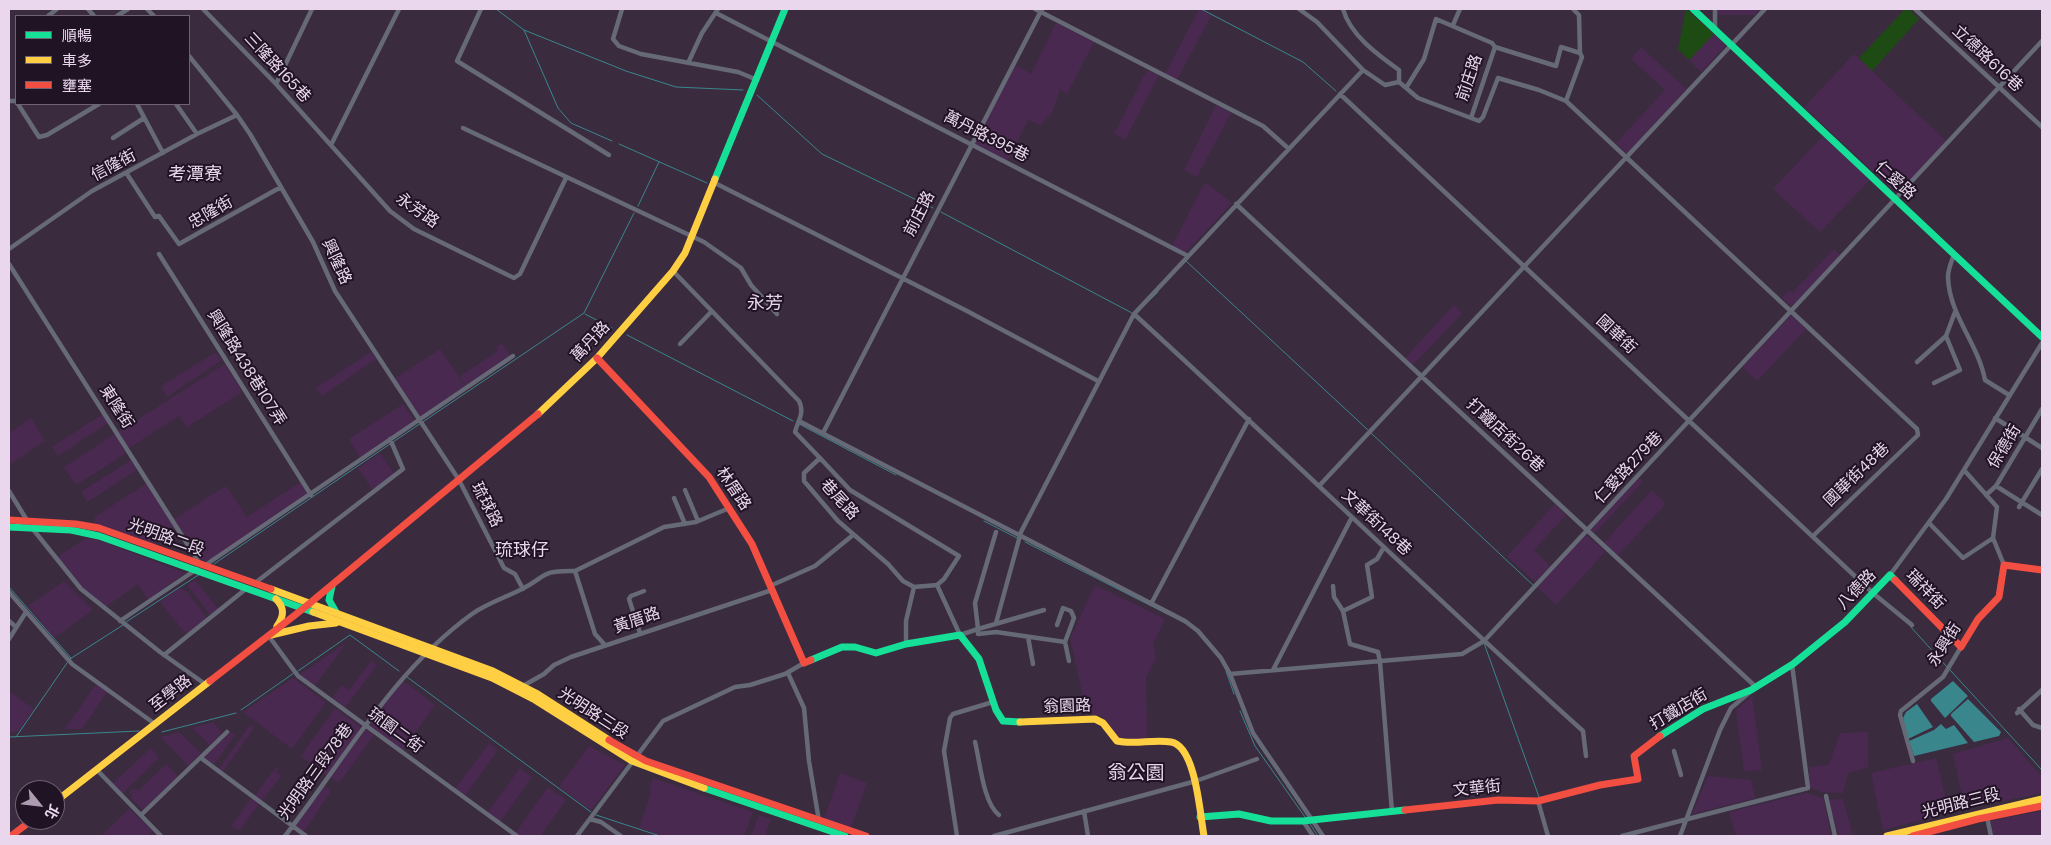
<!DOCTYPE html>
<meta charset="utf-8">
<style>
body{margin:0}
#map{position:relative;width:2051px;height:845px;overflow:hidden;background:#3b2b3f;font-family:"DM Sans","Noto Sans TC",sans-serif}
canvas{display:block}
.frame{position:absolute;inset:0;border:10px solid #ead7ee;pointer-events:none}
.legend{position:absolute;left:15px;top:15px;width:175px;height:90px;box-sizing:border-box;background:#201323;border:1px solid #716174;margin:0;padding:6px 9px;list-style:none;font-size:15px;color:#ead7ee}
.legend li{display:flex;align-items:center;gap:10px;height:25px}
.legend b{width:25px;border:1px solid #716174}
.north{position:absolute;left:15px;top:780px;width:50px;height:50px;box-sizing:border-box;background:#201323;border:1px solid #716174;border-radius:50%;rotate:119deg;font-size:14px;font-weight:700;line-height:20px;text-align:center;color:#ead7ee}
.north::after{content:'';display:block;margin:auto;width:18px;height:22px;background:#ad9bb1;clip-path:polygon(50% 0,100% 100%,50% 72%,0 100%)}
</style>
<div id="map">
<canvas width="2051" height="845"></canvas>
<div class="frame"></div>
<ul class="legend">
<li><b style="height:6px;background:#16e098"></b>順暢</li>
<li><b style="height:6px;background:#ffcf43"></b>車多</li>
<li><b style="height:6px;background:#f24e42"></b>壅塞</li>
</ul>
<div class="north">北</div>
</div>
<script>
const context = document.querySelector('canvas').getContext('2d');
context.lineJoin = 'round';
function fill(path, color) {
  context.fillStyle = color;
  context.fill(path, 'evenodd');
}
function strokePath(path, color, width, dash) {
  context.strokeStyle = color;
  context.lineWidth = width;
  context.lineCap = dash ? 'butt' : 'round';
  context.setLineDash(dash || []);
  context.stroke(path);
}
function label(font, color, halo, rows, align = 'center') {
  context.font = font + ' "DM Sans","Noto Sans TC",sans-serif';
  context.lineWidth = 4;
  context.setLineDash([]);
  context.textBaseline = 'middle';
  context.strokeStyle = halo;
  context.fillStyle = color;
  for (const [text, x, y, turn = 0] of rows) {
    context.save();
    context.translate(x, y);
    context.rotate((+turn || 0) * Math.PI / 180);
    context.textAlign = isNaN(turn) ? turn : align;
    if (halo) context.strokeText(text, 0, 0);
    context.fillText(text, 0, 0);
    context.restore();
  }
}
fill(new Path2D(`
 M1199,9L1211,16L1177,80L1165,74Z
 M1717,9H1760L1755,15H1717Z
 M1056,23L1094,42L1067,94L1060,90L1052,113L1040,125L1028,120L1007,162L973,145L1016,65L1031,74Z
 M1714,34L1726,45L1701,72L1689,60Z
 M1641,47L1686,89L1628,154L1616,143L1665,90L1631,59Z
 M1854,54L1946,141L1897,194L1804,107Z
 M1147,70L1159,75L1125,140L1114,134Z
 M1216,105L1231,113L1197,177L1184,170Z
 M1823,136L1870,180L1820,232L1773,189Z
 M1205,182L1232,203L1186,252L1172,246Z
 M1834,249L1840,255L1792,307L1782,298L1789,290L1792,293Z
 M1454,305L1462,314L1413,365L1405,358Z
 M1791,315L1806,329L1757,381L1742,367Z
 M502,343L511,357L467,387L460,376L498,351L496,347Z
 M440,349L466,387L420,417L394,379Z
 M216,352L222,360L167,397L161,386Z
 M371,352L376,359L322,396L316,388Z
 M225,364L242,392L187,427L179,416L129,448L118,432Z
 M403,404L415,421L360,458L349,439Z
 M103,414L109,422L58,456L52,447Z
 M31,418L45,441L9,465V433Z
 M115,434L126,453L76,485L64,467Z
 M380,453L395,475L373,491L358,468Z
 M131,460L137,470L87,502L81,492Z
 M1638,477L1643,481L1594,534L1589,529Z
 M301,482L308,493L207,562L200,560L174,519L226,486L247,517Z
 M147,483L175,529L152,546L94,525L95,517Z
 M1652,490L1666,504L1618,555L1604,543Z
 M1555,504L1566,515L1534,550L1550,566L1535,582L1507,556Z
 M1585,534L1605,552L1556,605L1536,586Z
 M86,538L101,541L185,573L148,600L138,584L104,608L82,589L56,558Z
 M195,580L219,610L211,616L187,585Z
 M64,581L93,610L54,638L28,606Z
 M1095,585L1165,619L1153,644L1156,659L1146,677L1147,740L1116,737L1103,717L1087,713L1070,639Z
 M179,588L187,591L208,620L187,635L160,602Z
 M347,642L314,687L299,675Z
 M371,661L377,665L345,708L332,698L342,685L349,690Z
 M293,678L326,702L292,749L243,712Z
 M402,680L435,705L402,751L368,726Z
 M96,684L107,692L82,729H65Z
 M9,691L34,709L19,731L11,733L9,731Z
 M1752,696L1762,770L1744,771L1736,710Z
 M335,708L362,728L327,776L301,756Z
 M213,722L222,732L210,745L192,728Z
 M250,725L254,728L222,773L218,770Z
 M365,729L374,735L339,783L330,777Z
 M229,731L235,735L214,765L202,757Z
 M179,732L201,753L188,766L161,737Z
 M1868,732V767L1848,773L1843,793L1821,792L1809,786V767L1829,765L1840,733Z
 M2008,738L2042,777V793L1965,809L1953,754Z
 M489,743L498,750L465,796L455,789Z
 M589,746L625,765L591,810L559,787Z
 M151,748L159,758L122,794L112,784Z
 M1936,758L1949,813L1883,830L1871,773Z
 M166,764L178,776L143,810L131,798L132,796L129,792L134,788L138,791Z
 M276,767L279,769L276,772L281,776L261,802L254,797Z
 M520,768L532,777L500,822L487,813Z
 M840,773L867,783L851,828L824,819Z
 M1708,776L1751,780L1755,798L1692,814Z
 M653,778L753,812L744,836H663L639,828L652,790L649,789Z
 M325,785L331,791L303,833L294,826Z
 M548,787L566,800L540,836H517L514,835Z
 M1806,793L1823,798L1831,836H1736L1729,812Z
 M251,798L259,804L239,831L231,826Z
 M1843,799L1853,836H1839L1828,800Z
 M129,809L153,831L148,836H101Z
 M2042,811V836H1994L1990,821Z
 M759,815L771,819L765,836H751Z`), '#4a2950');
fill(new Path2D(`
 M1686,9L1714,34L1689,60L1678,49Z
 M1905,9H1909L1919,19L1872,71L1859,58Z`), '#1e4a14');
fill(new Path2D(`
 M1953,681L1968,696L1945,718L1931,701V699Z
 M1968,699L2001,732L1999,736L1974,742L1951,716V714Z
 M1917,704L1933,727L1908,739L1903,718L1906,712Z
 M1941,724L1946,729L1954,725L1968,743L1914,756L1909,741L1934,730Z`), '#39878d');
strokePath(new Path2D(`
 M496,9L524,30L558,108L571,123L612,141
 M1201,9L1303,62L1336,91
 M524,30L626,71L676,87L743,90
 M757,95L822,154L933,208
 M619,144L707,183
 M638,206L659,162
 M941,212L1132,313
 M1186,261L1368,430
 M1136,313L1158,292
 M585,314L612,328
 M627,335L793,421
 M801,425L896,475
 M1371,433L1534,586
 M393,442L584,313L634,213
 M984,521L1017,538
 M1025,542L1185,623
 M214,564L390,444
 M9,587L71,658
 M126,622L200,574
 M1910,626L1947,667
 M1484,643L1539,797
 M70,659L123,625
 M1950,670L2042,770
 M298,671L350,635L399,671
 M1226,671L1234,694
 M407,677L591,812
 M241,710L294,673
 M1240,711L1255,746L1305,817
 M162,732L236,713
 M9,737L139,731
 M16,737L67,663
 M596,815L660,836
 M1310,824L1318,836`), '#39878d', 1);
strokePath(new Path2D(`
 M88,9L94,16
 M147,9L154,16
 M203,9L276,84L390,211L414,229L514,278L520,274L566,178
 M481,9L457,61L609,155
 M622,9L613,39L619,46L641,54L738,72L755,79
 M1035,9L1263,126L1289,149
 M1343,9C1350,35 1378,55 1399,70V82
 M1915,9L2042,127
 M716,13L1188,256
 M48,16L57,9
 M117,16L128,9
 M1453,25L1460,9
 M1715,29V9
 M189,56L237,115L250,134L313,242L335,291L459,480L504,568L515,574L523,589
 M689,61L702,33L718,9
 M1363,70L1385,85L1399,82L1418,98L1479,121L1483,117L1498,78L1539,90L1566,101L1917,429L1918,435L1813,536
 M276,84L312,9
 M1406,88L1424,59L1436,19L1492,43L1495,47L1556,66L1561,47L1580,53
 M1340,94L1874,594L1912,625
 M9,101H16
 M1566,101L1582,57L1580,53L1579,15L1573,9
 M18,104L39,137L47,135L99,104
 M137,104L163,153
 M176,104L197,134
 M1471,118L1495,47
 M463,128L704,242L741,268L751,285L777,314
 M113,138L144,118
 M331,145L399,9
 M127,174L155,217L159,216L179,244L281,187
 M715,183L967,311L1098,381
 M1236,204L1756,687L1731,708L1720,730L1680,836
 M9,249L92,191L197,134L237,115
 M159,254L311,495
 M1954,254C1952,261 1948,269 1948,277C1949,315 1978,343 1985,380L2009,395
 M9,264L200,564
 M673,271L799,401C805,413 798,420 795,432L820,458L804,473V481L838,521L888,564L903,581L914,587
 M1134,314C1285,452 1431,594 1583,731L1586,756
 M680,344L712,311
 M1917,362L1946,336L1955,312
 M1934,383L1960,370L1946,336
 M1995,418L2042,448
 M799,421L1185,621L1198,631L1221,658L1230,674L1253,733L1323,836
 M823,433L1042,9
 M820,458L850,490L959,556L944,579L937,585
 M1964,470L1997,507L1993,538L2004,565
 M1319,486L1765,9
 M1996,486L2042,515
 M685,490L698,521
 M9,491L28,522
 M1986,495L1996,486L2042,409
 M674,498L685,524
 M2019,507L2042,469
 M1929,523L1963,558L1993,538
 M32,528L81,589L160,652L205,684
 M996,532L975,603L978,629L1044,610
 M1384,547L1377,559L1367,565L1372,597L1343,611L1350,644L1378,652L1380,662L1392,812
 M204,566L513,356
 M575,571L664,527L696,522L727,509
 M575,571L595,634L605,645
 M1890,575L1946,499L2042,343
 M255,583L403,469L390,439
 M770,586L815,566L853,535
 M1333,586L1334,597L1343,611
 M914,587L937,585L960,635L978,629V634L996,632L1065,642
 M9,592L72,664L155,724
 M1151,604L1249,419
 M9,621L16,627
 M120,621L197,569
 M996,623L1021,532L1134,314L1363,70L1317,22L1299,9
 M1057,625L1063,608L1071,611L1074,618L1065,642L1069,661
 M640,633L629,599L631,596L644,591
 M268,635L298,676L517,836
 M1028,637L1033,664
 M9,639L26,612
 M906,644V621L914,587
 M164,655L247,588
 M1273,670L1352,517
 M788,673L804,708L809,761L819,821
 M1230,674L1462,654L1484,641L2042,41
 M521,687L544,674L554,665L571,657L772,590
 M2019,709L2033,725L2042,728
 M2017,713L2042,690
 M975,742C980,761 983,803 999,815
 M1674,751L1681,775
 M201,758L306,836
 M1913,761L1900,715L1901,711L1943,677L1961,647
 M97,770L161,836
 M1826,796L1835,836
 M1538,801L1548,836
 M1084,811L1088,836
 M141,815L227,732
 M1987,817L1991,836
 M590,819L601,822L621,836
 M1303,821L1313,836
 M285,836C344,760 393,671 472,614C486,604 504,598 520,590C547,577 539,570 575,571
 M577,836L663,721L735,687L750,685L785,674L804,663
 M957,836L944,751L950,718L953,714L993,702
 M994,836L1196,781L1257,759
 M1622,836L1808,788L1792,664`), '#666976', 4.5);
strokePath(new Path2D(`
 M1693,9L2042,337
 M715,179L785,9
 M9,527L71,530L99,536L313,612
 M332,586L329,600L336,612
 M811,660L842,647H855L876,653L906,644L960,635L979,659L996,710L1003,721L1020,722
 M1660,736L1703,709L1751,690L1793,664L1845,622L1890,575L1895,580
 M704,788L845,836
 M1200,817L1239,814L1271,821H1303L1405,810`), '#16e098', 7);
strokePath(new Path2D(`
 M538,414L597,358L673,271L685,253L715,179
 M271,589L493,671L536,693L609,740
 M276,599C285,608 284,616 277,626
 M313,612L492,678L535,700L632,761L704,788
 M271,635L309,626L336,623
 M1020,722L1095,719L1103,723L1117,741C1135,745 1153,739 1171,742C1196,746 1200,815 1204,836
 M55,802L210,681
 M1887,836L2042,799`), '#ffcf43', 7);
strokePath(new Path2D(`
 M597,358L709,477L752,544L804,663L811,660
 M9,520L76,524L99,528L271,589
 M1895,580L1961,647L1978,619L1999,597L2004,565L2042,570
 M210,681L304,608L538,414
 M609,740L646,761L866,836
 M1405,810L1498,800L1538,801L1600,785L1638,779L1634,756L1660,736
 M11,836L32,820
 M1913,836L1978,819L2042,806`), '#f24e42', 7);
label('16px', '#ead7ee', '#201323', [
 ["立德路616巷",1987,59,43],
 ["三隆路165巷",277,68,47],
 ["前庄路",1470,78,-71],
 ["萬丹路395巷",986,137,27],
 ["信隆街",114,166,-28],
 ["仁愛路",1895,181,42],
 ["永芳路",417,211,35],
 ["忠隆街",211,213,-30],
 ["前庄路",920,214,-63],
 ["興隆路",336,262,65],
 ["國華街",1616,335,43],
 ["萬丹路",591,342,-47],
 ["興隆路438巷107弄",246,368,58],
 ["東隆街",116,407,57],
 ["打鐵店街26巷",1505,436,43],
 ["保德街",2005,447,-59],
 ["仁愛路279巷",1629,468,-47],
 ["國華街48巷",1857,475,-44],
 ["林厝路",733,489,56],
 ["巷尾路",839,500,48],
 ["琉球路",486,505,63],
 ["文華街148巷",1376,523,43],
 ["光明路二段",166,538,20],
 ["八德路",1857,590,-46],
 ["瑞祥街",1925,590,46],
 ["黃厝路",637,621,-19],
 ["永興街",1945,645,-58],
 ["至學路",171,694,-38],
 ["翁園路",1067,707,-2],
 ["打鐵店街",1679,710,-31],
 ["光明路三段",593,714,33],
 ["琉園二街",395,731,36],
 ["光明路三段78巷",316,772,-54],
 ["文華街",1477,789,-6],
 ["光明路三段",1961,804,-14]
]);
label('18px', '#ead7ee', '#201323', [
 ["考潭寮",195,175],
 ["永芳",765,304],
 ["琉球仔",522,551]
]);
label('19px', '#ead7ee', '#201323', [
 ["翁公園",1136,774]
]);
</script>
